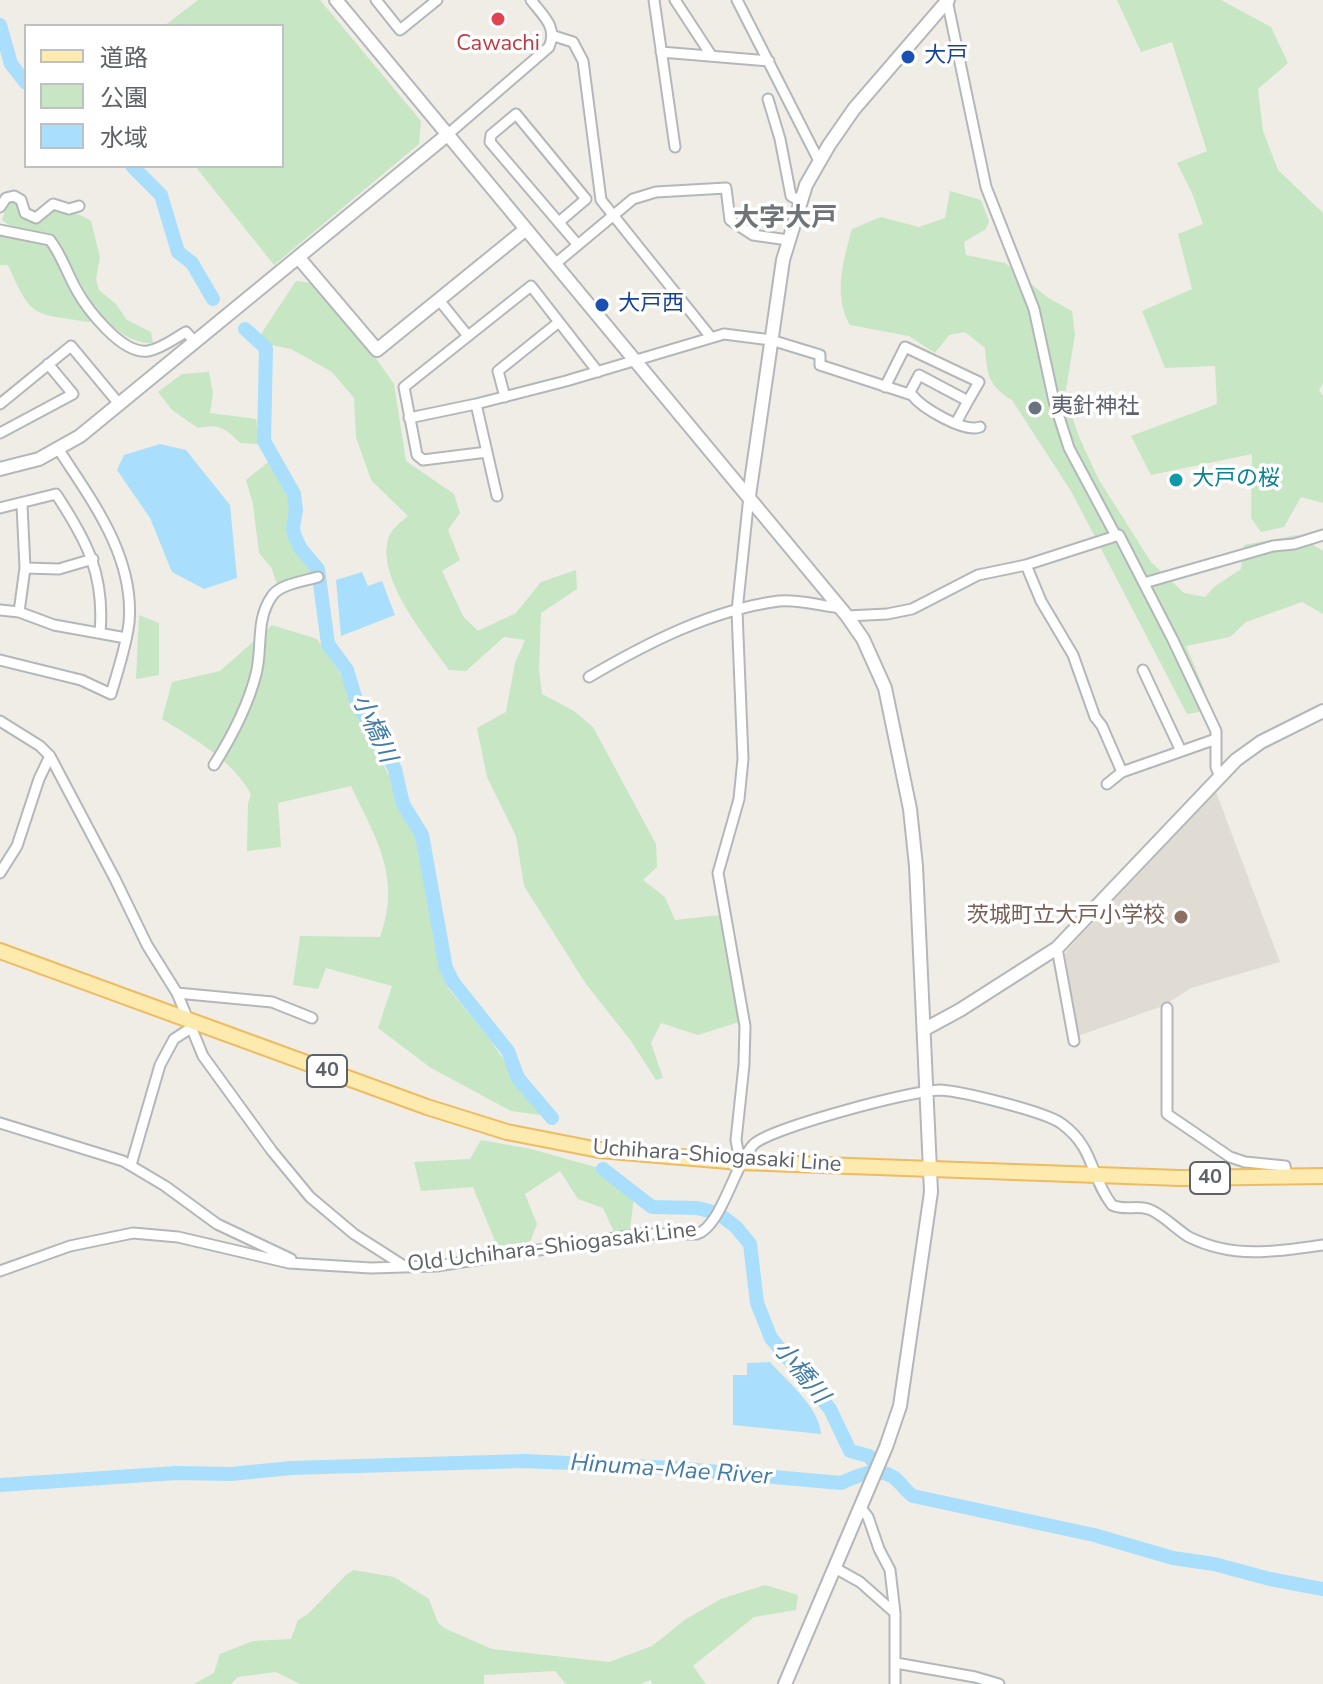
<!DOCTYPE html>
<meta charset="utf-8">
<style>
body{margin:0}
#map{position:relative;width:1323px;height:1684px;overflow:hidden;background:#f0ede6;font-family:"Nunito Sans","Noto Sans JP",sans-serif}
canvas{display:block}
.legend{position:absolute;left:24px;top:24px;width:260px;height:144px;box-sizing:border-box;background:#fff;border:2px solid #bfc0c2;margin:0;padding:10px 14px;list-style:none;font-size:24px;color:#5e6266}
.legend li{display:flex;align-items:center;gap:16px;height:40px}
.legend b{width:40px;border:2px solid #bfc0c2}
</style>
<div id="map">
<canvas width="1323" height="1684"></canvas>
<ul class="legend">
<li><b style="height:10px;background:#fdeaae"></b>道路</li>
<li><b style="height:22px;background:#c6e6c4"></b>公園</li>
<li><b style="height:22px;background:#a9dffd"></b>水域</li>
</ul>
</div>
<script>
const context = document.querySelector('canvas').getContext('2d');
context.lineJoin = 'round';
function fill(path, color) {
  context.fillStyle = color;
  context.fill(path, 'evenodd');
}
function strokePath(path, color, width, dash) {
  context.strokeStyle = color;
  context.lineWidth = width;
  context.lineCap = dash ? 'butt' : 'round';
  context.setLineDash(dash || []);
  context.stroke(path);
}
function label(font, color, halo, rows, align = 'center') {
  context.font = font + ' "Nunito Sans","Noto Sans JP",sans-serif';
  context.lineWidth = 7;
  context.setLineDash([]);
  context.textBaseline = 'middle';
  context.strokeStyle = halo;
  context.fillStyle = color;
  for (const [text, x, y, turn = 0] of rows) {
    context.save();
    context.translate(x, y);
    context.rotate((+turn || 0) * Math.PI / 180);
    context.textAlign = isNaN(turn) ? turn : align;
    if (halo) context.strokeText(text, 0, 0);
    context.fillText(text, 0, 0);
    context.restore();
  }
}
fill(new Path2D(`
 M1216,792L1280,962L1191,988L1163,1006L1078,1036L1065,955L1067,950Z`), '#e0dcd4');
fill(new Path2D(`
 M198,0H320L421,121L419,144L274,265L195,166H282V26H164Z
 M1117,0H1221L1271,27L1288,63L1258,89L1263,131L1278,170L1323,213V383L1319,390L1323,396V503L1301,497L1284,527L1261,532L1251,518L1252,454L1151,475L1131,436L1217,404L1215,366L1165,368L1142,311L1192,289L1178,234L1203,224L1192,193L1177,163L1207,151L1172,42L1141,52Z
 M950,191L981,200L989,221L986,229L964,242L966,255L1005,263L1047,297L1072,311L1075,335L1065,395L1079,437L1099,480L1151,562L1184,593L1205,597L1214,587L1241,569L1244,545L1297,535L1323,551V614L1302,602L1246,622L1230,637L1186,646L1205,691L1199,712L1187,714L1071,491L1012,400C988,386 987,373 985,348L965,332L949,335L935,353L909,336L850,325C833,296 843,261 852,229L881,217L919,227L945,218Z
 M12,201L16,203C22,219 38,232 49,211C64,209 79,213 91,221L100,257L96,279L99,290L116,304L127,320L151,332L153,343C105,344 76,275 57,238C43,233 12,230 2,220L7,204Z
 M0,233L40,241L49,247L75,296L94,318L89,322C32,313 32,319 8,265H0Z
 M296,281L312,283L373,354L394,384L406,461L454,494L460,513L448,530L460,560L442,571L463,616L478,631L516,613L541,582L576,570L577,589L541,613L539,670L542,694L574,711L593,727L656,844L657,867L643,880L665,897L675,920L720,915L742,1021L698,1035L661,1023L651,1043L663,1078L656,1080L631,1041L586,984L524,886L516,836L487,777L477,728L506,712L515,663L525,640L504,637L466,671L449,670C426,637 377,580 388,539C390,530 401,522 408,516L371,480L356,437L354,398L332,372L291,349L271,345L261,334Z
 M209,372L213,393L210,413L256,419L260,444L240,443C226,428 218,423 198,428L172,410L158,392L182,374Z
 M268,462L284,483L292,506L291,536L314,573L278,587L271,567L259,553L253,504L246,480Z
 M139,615L159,623V675L136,679Z
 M272,625L317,639L342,676L361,726L389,775L421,844L436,949L448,988L489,1038L541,1115L511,1111L431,1068L378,1028L392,986L326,968L318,989L293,985L300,936L380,937C402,877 376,839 351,786L278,803L281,847L247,851L248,803L251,794C231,759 196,740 162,719L172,682L220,671Z
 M481,1140L531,1149L599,1168L610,1183L634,1197L630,1230L614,1232L603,1208L578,1199L560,1171L525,1194L537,1224L530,1242L497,1246L473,1187L421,1191L414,1162L470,1159Z
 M354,1570L394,1577L429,1599L438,1623L446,1629L492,1649L609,1662L652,1646L686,1619L721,1599L765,1585L798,1595L796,1610L754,1617L693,1666L706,1684H652L651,1680L640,1684H566L555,1671L484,1675V1684H300L276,1672L238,1677L231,1684H194L214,1673L220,1654L253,1641L291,1639L298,1620L308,1614L347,1574Z`), '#c6e6c4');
fill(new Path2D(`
 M160,444L186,450L230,505L237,578L204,589L172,572L150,518L117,470L124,455Z
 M362,572L368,586L382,581L395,615L341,636L336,580Z
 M770,1362C787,1381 820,1408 821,1434L733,1425V1375H747V1363Z`), '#a9dffd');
strokePath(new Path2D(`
 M0,25L11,64L26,83
 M132,166L161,195L178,252L192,263L213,299
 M245,329L266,348L264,441L294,494L296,510L293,528L295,537L301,549L318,569L328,644L347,670L357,703L395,769L403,804L422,835L446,968L453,982L508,1051L518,1078L552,1118
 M603,1169L652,1207L697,1208L713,1212
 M723,1217L736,1227L750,1244L757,1303L771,1338L830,1409L850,1451L869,1456L881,1472
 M0,1485L176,1473L231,1474L291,1468L525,1461L674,1468L841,1483C857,1476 877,1466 893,1477C901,1482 905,1491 913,1496L1094,1535L1173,1558L1214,1564L1270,1579L1323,1589`), '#a9dffd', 14);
const minor = new Path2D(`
 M376,0L400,30L437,0
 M654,0L675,147
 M675,0L711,55
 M737,0L819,161
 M947,0L986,187L1034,309L1054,401L1069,448L1116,536
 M554,36L573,42L583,61L601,200L710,336
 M661,52L769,61
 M768,99L780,139L791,196L800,201
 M447,135L549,47C558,27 543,16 531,0
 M0,207L6,198L14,196L21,200L25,213L36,218L53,204L69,209L79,206
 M559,222L586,199L516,114L491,135L490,142L578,245
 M0,230L50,240C61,254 67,273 76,289C87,309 122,355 148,351C161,349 175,338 186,332L195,342
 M555,264L633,199L656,192L726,188L730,220L753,235L788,240
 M439,300L468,336
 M885,387L905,347L979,382L968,401
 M909,394L919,375L968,401L956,423
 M505,397L498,371L559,322
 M0,404L71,346L120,405
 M476,404L497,496
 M409,418L476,404L566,381L724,334L771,340L820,355V365L912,395C922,408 964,433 980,427
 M0,433L73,394L48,364
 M487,452L423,460L417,455L404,387L531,286L598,372
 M0,508L56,494C87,541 105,575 100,633
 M1026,565L1041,601L1073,655L1095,717L1102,726L1122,772
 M25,568L59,569L93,559
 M1144,583L1273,546L1294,544L1323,535
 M0,610L19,612L54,625L126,638
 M19,612L25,568L22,505
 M847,616L887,614L912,609L978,575L1026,565L1119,535L1173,640L1216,731V767L1220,777
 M0,660L81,680L111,694C118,670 126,647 129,623C135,557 92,501 59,450
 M1143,670L1181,751
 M589,677C647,643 711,610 779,601C798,599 822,606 841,608
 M0,721L40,746L50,756L115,879L147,945L177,993L203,1056L272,1151L310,1197L354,1234L404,1266
 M214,765C231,738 248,706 256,674C263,648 255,620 272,596C280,584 305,581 318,577
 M1107,784L1122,772L1216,739
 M0,873L17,846L39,779L50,756
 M1057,948L1074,1041
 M177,993L272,1002L312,1018
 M1167,1008V1114L1230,1157L1245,1162L1285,1166L1287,1177
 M0,1123L123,1161L165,1186L217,1224L291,1259
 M740,1162L736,1140L744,1065L745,1026L718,873L739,799L743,759L737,611L749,496
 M131,1165L160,1065L174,1039L191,1028
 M0,1271L70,1246L133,1233L178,1237L289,1263L371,1268L437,1266L641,1234H697C721,1227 734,1165 754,1144C771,1128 913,1090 940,1090C961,1091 1047,1112 1062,1124C1095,1148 1090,1177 1112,1205C1125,1211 1136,1205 1148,1209C1160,1212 1177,1230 1189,1237C1233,1259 1276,1252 1323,1245
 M861,1508L868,1517L879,1549L890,1570L895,1613V1684
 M835,1568L860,1582L895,1613
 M896,1663L975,1677L999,1684`);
const tertiary = new Path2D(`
 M336,0L847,616L863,639L885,688L910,809L916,866L931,1192L900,1406L886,1447L785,1684
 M298,257L377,350L526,229
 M0,469L39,459L80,436L447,135
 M749,496L783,260L806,185L829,145L854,109L948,0
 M925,1029L960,1010L1057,948L1236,760L1261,742L1323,711`);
const primary = new Path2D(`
 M0,951L427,1107L507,1132L599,1150L740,1162L1180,1178L1323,1176`);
strokePath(minor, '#b4b7ba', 13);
strokePath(tertiary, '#b4b7ba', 16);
strokePath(primary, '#eebb61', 18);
strokePath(minor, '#fff', 9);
strokePath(tertiary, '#fff', 12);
strokePath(primary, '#fdeaae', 14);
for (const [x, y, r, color] of [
 [498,19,8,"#e0444e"],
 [908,57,8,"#1a4fb4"],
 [602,305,8,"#1a4fb4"],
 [1035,408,8,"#6b7280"],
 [1176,480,8,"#0f9aa8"],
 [1181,917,8,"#8d6e63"]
]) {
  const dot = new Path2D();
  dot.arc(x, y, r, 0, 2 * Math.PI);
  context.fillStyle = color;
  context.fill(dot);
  strokePath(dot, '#fff', 3);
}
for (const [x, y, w] of [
 [327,1071,40],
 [1210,1178,40]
]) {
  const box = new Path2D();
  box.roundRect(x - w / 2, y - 16, w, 32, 6);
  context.fillStyle = '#fff';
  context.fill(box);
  strokePath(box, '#5e6266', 2);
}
label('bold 20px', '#5e6266', null, [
 ["40",327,1071],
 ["40",1210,1178]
]);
label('22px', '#be3a42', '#fff', [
 ["Cawachi",498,45]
]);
label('22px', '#164399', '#fff', [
 ["大戸",924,57],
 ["大戸西",618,305]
], 'left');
label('22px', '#5b616d', '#fff', [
 ["夷針神社",1051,408]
], 'left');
label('22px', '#0d838f', '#fff', [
 ["大戸の桜",1192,480]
], 'left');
label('22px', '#785e54', '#fff', [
 ["茨城町立大戸小学校",1165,917]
], 'right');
label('22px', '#5e6266', '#fff', [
 ["Uchihara-Shiogasaki Line",717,1157,4],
 ["Old Uchihara-Shiogasaki Line",552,1248,-7]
]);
label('italic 24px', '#427ba7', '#fff', [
 ["小橋川",373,729,65],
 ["小橋川",800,1373,51],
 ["Hinuma-Mae River",671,1471,4]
]);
label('bold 26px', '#6f7478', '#fff', [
 ["大字大戸",785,220]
]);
</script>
